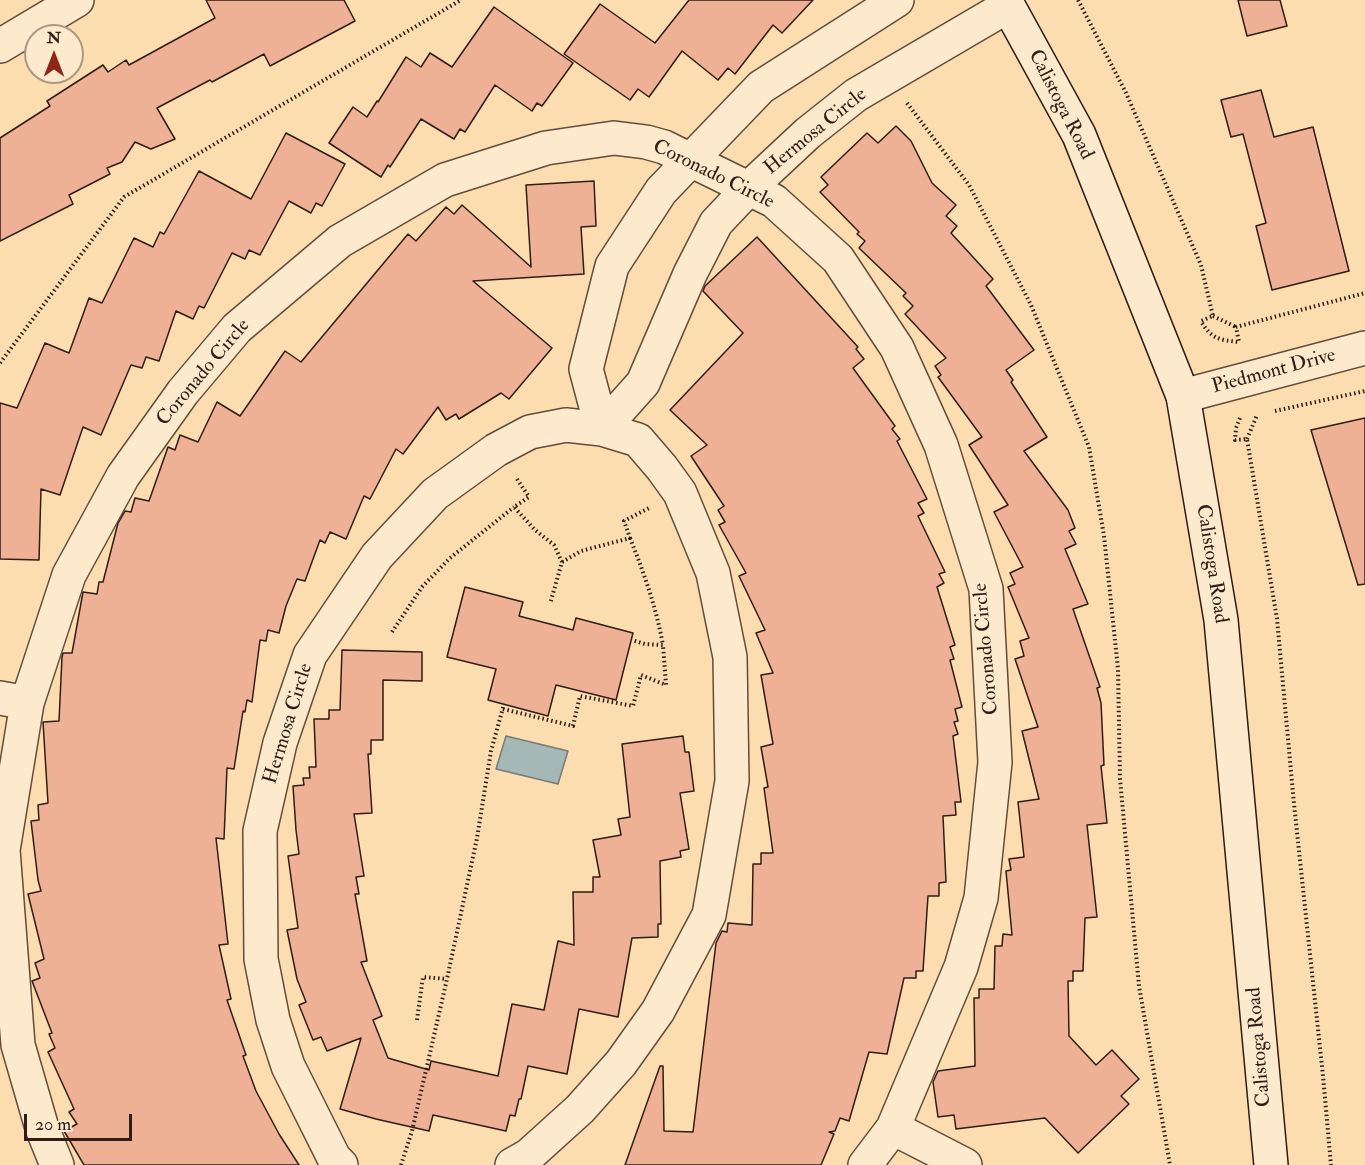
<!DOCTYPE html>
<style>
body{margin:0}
#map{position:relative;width:1365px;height:1165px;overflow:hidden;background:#fcddaf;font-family:"IM FELL Double Pica",serif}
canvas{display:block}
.north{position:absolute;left:24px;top:24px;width:60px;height:60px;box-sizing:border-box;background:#fde9cb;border:2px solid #ab9783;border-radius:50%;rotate:0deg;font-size:16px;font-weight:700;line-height:24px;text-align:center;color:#2f1d16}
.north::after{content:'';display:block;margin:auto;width:21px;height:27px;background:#8f2418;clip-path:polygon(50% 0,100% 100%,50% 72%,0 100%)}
.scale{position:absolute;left:24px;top:1114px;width:108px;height:27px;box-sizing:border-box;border:3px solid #2f1d16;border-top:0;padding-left:8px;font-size:18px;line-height:21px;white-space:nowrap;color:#2f1d16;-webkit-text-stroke:4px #fde9cb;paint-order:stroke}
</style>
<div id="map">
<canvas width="1365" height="1165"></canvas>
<div class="north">N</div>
<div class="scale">20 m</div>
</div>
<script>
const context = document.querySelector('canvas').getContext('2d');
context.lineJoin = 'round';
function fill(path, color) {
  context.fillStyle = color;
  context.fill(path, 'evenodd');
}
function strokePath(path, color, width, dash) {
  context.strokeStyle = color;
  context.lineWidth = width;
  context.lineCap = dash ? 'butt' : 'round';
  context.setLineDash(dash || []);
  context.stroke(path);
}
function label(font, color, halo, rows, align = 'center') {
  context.font = font + ' "IM FELL Double Pica",serif';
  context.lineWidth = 5;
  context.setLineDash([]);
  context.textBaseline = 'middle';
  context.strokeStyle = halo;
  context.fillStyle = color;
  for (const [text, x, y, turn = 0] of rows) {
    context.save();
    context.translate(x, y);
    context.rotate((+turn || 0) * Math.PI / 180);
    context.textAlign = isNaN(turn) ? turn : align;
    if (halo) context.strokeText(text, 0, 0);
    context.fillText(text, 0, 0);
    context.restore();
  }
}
const water = new Path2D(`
 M506,736L568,751L558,784L496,769Z`);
fill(water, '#a4b9b6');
strokePath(water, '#757b76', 1.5);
const building = new Path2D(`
 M206,0H344L355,21L270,66L264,54L212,82L210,80L157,108L175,139L151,149L135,142L122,162L107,168L110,174L69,195L73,204L0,241V138L50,106L47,101L103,65L108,72L126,60L129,65L215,18Z
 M689,0H813L782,33L773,25L735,74L728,68L718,80L682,51L649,97L638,89L630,100L564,54L600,4L655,43Z
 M1238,0H1280L1287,26L1247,36Z
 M494,7L573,63L542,106L537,103L532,111L495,85L465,132L460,129L454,139L421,119L390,167L388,165L381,177L329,143L353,107L367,117L377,101L378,102L406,57L421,67L430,53L452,67Z
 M1261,90L1274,137L1313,127L1349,271L1272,290L1256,226L1266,223L1243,134L1231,137L1221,100Z
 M896,126L911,141L932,183L956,205L946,216L957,226L951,233L993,279L986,286L1034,350L1006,370L1013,380L1011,382L1047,437L1024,451L1068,510L1075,528L1069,531L1076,544L1065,549L1088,604L1073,609L1100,687L1097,688L1101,703L1104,765L1101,766L1107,823L1087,825L1097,917L1085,918L1083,971H1073V981H1068L1069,1036L1096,1065L1112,1050L1139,1079L1121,1096L1129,1104L1078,1153L1045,1118L956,1129L954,1115L938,1117L933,1082L938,1071L975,1066L974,998H979V989H994L995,946H1002L1003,934L1012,935L1006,871L1011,870L1009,859L1024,857L1018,802L1039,799L1022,731L1038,727L1015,659L1024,656L1020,641L1029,638L1008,587L1015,584L1010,573L1023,567L994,512L1008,505L969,445L982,437L938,377L941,375L935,366L946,358L905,314L913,306L903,296L906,293L859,248L865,241L857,234L859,232L820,192L828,185L821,177L867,133L878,143Z
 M286,133L345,164L322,206L316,203L311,213L289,201L260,255L249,250L245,259L232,253L204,308L199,306L193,319L176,311L159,361L146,357L142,368L131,365L101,435L83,427L60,495L41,489L39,560L0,559V403L17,408L45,343L69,353L89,298L102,303L134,238L153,247L160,232L164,234L199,171L251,199Z
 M594,181L596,226L581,227L584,274L473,281L552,348L509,399L501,393L459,419L456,414L446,420L438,407L403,454L396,449L370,499L364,496L346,539L330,532L325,543L320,540L305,581L297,579L286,606L279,633L268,630L266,641L260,640L252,702L247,700L245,712L243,711L234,769L227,768L224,839L216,838L228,944L219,945L231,999L227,1000L246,1055L243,1056L256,1091L279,1134L299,1165H84L64,1131L77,1124L69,1112L74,1109L48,1052L55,1048L49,1034L52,1033L32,981L40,978L35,963L44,959L28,894L41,891L38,880L31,821L39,820L38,805L48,803L43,722L59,721L62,657L63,653H72L83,592L97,594L99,582H103L118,523L125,511L131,512L135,498L149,501L168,447L175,450L180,435L198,442L217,402L240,416L285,351L301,362L408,234L416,241L446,207L454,214L462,205L531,267L526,185Z
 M757,237L858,347L856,349L864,359L853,368L895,426L892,429L900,439L897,441L927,499L918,503L924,513L918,516L945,572L939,574L944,583L937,587L955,645L950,647L954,659L950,660L962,707L955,709L958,721L954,722L958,734L953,736L961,802H955L956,815L943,816L946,882L939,883V896H928L923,971H916V978H904L887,1054L869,1052L849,1121L840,1118L835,1131L829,1132L834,1134L821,1165H625L660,1066H663L664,1131L693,1132L716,943L722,931L727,932L728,923L752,925L753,864H761V853H773L764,788L768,787L761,747L773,744L761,675L773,673L756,633L765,630L739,576L746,573L719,525L725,522L718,510L724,506L691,456L707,445L670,410L743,333L703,291L705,286Z
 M1365,418V584L1358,585L1311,430Z
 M465,587L523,602L519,616L573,630L576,618L633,633L616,700L556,685L548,716L488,700L496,669L447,657Z
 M342,650L422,652V681L383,680V740H371V754H368L372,813L354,814L364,876L356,877L359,894H355L367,961L361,962L382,1016L373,1020L388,1058L429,1070L431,1061L498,1076L512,1004L544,1010L558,941L574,945L573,892H593V877H600L593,840L621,835L618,819L630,817L622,744L683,736L685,752H689L694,791L680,793L689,849L680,851L681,857L660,861L661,924H658V937L632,938L618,1017L579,1009L567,1074L528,1066L521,1099H519L515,1116L510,1115L506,1131L433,1115L429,1131L376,1119L340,1109L361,1038L327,1051L321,1037L313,1040L299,1005L306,1002L297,979L287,930L298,928L288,856L299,854L296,830L293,786L304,785L303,778H310L309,767H316L314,719H329V710H340Z`);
fill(building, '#eeb196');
strokePath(building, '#2f1d16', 1.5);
const street = new Path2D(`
 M0,46L77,0
 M1183,396L1365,348
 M602,429L643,383L690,274L716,223L749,188L808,133L856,95L1008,6
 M602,429L586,369L612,266L661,191L761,87L897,0
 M0,698L27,703
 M893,1128L965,1165
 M57,1165L42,1128L18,1045L3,850L27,703L69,575L123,476L183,392L237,328L340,241L445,180L546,148L614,138L646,142L664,147L774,201L838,259L897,348L941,445L986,589L995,762L981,898L961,967L893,1128L865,1165
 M341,1165L334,1158L288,1066L273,1020L261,959L260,831L280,743L310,655L377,556L435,494L496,450L530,432L566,425L602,429L638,440L662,468L680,493L713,573L730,657L732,781L709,915L658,1011L621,1063L580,1109L528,1156L512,1165`);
const secondary = new Path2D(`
 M1005,0L1079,135L1183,396L1221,620L1271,1165`);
strokePath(street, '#624d3c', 36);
strokePath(secondary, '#2f1d16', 36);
strokePath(new Path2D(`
 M1078,0L1126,93L1201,265L1213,316L1201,321C1211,339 1220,340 1239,342L1236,327L1365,293
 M907,103L969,185L1031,305L1089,447L1104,536L1118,669L1120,779L1139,986L1170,1165
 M1213,316L1236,327
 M0,363L124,197L461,0
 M1275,411L1365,391
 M1240,418L1236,428L1235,440L1247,439L1277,619L1294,804L1323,1076L1331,1165
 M1247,439L1257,415
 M517,479L529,497L514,507L535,530L554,545L562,562L550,604
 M630,538C644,573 656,607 663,645L645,644L632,640
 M562,562L581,551L630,538L624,521L649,508
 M392,632L422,587L450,558L514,507
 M503,709L573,726L580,696L633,706L641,675L666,685L663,645
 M417,1020L423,977L447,979
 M401,1165L412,1131L447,979L477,838L491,751L504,704`), '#2f1d16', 4, [1.5, 3]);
strokePath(street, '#fde9cb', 33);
strokePath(secondary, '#fde9cb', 33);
label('20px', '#2f1d16', '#fde9cb', [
 ["Calistoga Road",1060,105,63],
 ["Hermosa Circle",816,132,-39],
 ["Coronado Circle",713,175,26],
 ["Piedmont Drive",1274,372,-15],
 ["Coronado Circle",204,373,-50],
 ["Calistoga Road",1211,564,81],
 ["Coronado Circle",987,649,-95],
 ["Hermosa Circle",289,724,-73],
 ["Calistoga Road",1260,1047,-95]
]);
</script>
